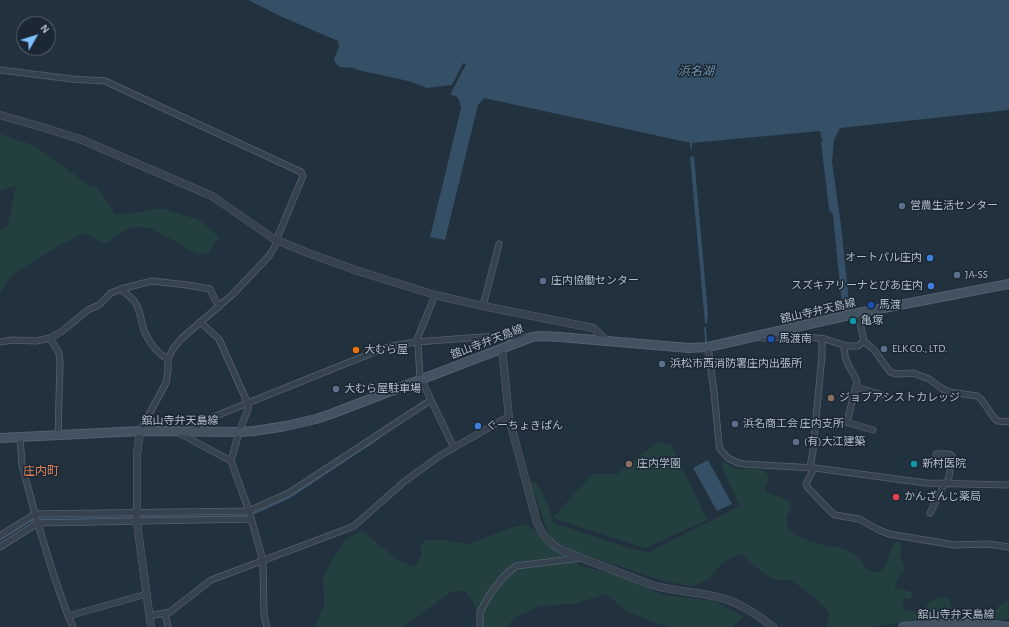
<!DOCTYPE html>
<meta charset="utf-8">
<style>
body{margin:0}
#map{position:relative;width:1009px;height:627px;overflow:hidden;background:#22313e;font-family:"Alegreya Sans",sans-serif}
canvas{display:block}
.north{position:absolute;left:16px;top:16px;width:40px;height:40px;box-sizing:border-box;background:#1b2732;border:1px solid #57636e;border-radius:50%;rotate:51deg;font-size:11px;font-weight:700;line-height:16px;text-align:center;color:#b1bdc9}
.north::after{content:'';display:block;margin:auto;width:14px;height:18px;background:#81c0fe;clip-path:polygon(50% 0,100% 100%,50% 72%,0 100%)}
</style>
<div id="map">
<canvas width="1009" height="627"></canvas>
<div class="north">N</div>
</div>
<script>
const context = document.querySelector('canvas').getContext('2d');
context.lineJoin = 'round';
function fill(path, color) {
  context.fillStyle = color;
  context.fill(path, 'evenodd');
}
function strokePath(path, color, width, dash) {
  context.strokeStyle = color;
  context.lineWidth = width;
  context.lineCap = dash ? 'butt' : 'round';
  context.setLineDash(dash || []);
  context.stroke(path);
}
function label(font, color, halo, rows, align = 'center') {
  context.font = font + ' "Alegreya Sans","Noto Sans JP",sans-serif';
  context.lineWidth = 3;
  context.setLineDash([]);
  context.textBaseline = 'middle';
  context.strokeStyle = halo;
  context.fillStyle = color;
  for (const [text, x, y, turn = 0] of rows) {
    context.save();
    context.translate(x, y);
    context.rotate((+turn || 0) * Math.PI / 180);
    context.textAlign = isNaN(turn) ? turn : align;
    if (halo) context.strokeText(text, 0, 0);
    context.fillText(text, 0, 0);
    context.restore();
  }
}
fill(new Path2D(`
 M0,134L35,146L91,187H96L109,204L115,215L146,211L154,209H164L197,219L207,226L219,237L208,253L202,255L188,250L177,242L149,228L133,227L121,232L106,244L84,233L60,245L11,275L0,293V230L8,226L16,186L0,191Z
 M658,442L671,444L707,520L645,548L553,518L592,474H617Z
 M721,460C726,463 733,468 738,469C746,470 765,465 768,476C769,481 765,486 765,491C771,496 786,497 790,502C795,510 777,520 793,533C801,539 809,541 818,543C821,544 824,545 827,546C834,547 842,547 848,551C851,553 856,554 858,557C864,563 863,570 873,571C875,572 877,572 879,572C890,568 887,546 897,541L899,542L902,545L900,554L904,568V571L899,575L895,588L912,592L911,599L904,598L902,609L920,613C927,604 937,592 950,600C952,606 952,610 949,615L943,619L912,621L872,627H826C827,622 829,616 828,612C826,606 796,582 790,580C785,579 779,581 774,579C762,574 752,563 742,554L725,561L706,581L691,586L663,581L559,546L550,537L530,483H536C544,495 551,509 553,523L629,548L649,552L740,506L722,467Z
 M526,524L581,566L609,573L664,595L715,601L744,617L732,627H668L628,612L606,594L573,604L539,606L514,618L508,627H483L473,601L465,591L451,592L403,627H314L324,606L323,578L332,559L347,538L363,531L380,546L401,562L415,567L422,554L420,547L426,540H441L469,544L510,528Z
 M1009,600V618L1000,621L968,619L964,615C964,602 984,612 992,614L1000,605Z`), '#243f3f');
fill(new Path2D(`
 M248,0H1009V110L840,128L834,140L832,162L841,225L850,310L845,311L841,296L833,215L829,209L821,143L823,140L821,138L820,131L691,143L484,98L478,105L445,240L430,237L461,108C459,100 459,95 450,95L466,64L463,63L452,85L427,88L408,81L358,70L353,68L340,67L336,64L334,59L339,47L338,41L280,16Z
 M694,156L708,314L707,323H705L690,157Z
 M708,460L732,504L717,511L693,468Z`), '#344f66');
strokePath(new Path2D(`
 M691,143V148
 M705,328L706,342
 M255,513L290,497L379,438
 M139,517L245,516
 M40,519L135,517
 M0,540L33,520`), '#344f66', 2);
const minor = new Path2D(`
 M0,70L72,79L105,81L301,172L303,176L278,236V241L269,256L233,294L181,339L173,349L168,359V370L166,383L140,431
 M121,289C125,293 131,297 135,302C141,311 141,323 145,333C150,343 158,354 168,359
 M483,306L499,244
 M858,313L864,341L875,351L890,372L896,374L913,373L929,379L941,388L949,392L977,396L981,399L995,419L998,421L1009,422
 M200,322L219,339L248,404V409L239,432L231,461L249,511L263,561L264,615L267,627
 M759,337L764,338L799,336L825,339L846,346H858L864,341
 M50,338L59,353L60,362L58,436
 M0,342L13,340L36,341L50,338L61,332L88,310L99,305L111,293L121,289L152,281L187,285L210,289L219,307
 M416,342L482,337H527
 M418,342L420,380
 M844,345C844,352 845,358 848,364C851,371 855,375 857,382L847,422L849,423L873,430
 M708,347L714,392L719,444L720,449L728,458L738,463L744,464L815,468L926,483L1009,485
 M421,379L454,448
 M856,387L882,395
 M193,431L203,421L377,351L391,346L416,342L435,295
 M179,433L231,461
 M20,437L22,465L35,514L54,576L68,616L73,627
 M936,454H949L952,456L948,483
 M810,467L813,451L822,355V339
 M814,468L806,484L807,487L813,493L830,511L835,515L859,519L879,530L889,534L955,545L988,544L1009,547
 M930,513L945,483
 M0,536L35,514L249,511L289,493L431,400
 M0,547L38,523L251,519
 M165,613L168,627
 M68,616L147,594
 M150,616L170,612L211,580L344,530L354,526L405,481L441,455L504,419L509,418
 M480,627V612L490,594L504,576L516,566L581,558`);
const tertiary = new Path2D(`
 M0,115L45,128L80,139L212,196L274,239L308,253L358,271L435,295L483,306L593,328L607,341
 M502,348L509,418L537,523C542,535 549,543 561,550L649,584C675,593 703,591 728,600C745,606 759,616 773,627
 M140,431L137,454V523L151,627`);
const secondary = new Path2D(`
 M0,438L140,431L239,432L254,431L286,426L316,419L331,414L532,337L542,336L560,337L689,348L708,347L858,313L1009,284
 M903,627C938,623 974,622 1009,627`);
strokePath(minor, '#54606c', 7);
strokePath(tertiary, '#54606c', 8);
strokePath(secondary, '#54606c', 10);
strokePath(minor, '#36424e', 5.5);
strokePath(tertiary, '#36424e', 7);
strokePath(secondary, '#435261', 8);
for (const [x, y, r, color] of [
 [902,206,4,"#5c6f8a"],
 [930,258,4,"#3f7fe0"],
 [957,275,4,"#5c6f8a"],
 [543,281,4,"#5c6f8a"],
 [931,286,4,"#3f7fe0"],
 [871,305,4,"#1a4fb4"],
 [853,321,4,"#0f9aa8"],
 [771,339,4,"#1a4fb4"],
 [884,349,4,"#5c6f8a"],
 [356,350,4,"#e8710a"],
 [662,364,4,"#5c6f8a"],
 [336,389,4,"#5c6f8a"],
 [831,398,4,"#8d6e63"],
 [735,424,4,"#5c6f8a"],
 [478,426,4,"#3f7fe0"],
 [796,442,4,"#5c6f8a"],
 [629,464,4,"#8d6e63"],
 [914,464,4,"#0f9aa8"],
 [896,497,4,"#e0444e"]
]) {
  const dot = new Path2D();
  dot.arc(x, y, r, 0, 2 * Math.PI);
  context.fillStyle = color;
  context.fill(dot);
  strokePath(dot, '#1b2732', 1.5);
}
label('11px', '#b1bdc9', '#1b2732', [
 ["営農生活センター",910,206],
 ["オートパル庄内",922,258,"right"],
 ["JA-SS",965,275],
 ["庄内協働センター",551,281],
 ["スズキアリーナとぴあ庄内",923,286,"right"],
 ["馬渡",879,305],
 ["亀塚",861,321],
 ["馬渡南",779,339],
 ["ELK CO., LTD.",892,349],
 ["大むら屋",364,350],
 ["浜松市西消防署庄内出張所",670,364],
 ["大むら屋駐車場",344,389],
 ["ジョブアシストカレッジ",839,398],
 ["浜名商工会 庄内支所",743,424],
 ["ぐーちょきぱん",486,426],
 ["(有)大江建築",804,442],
 ["庄内学園",637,464],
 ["新村医院",922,464],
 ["かんざんじ薬局",904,497]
], 'left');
label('11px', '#b1bdc9', '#1b2732', [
 ["舘山寺弁天島線",818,311,-13],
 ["舘山寺弁天島線",487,342,-21],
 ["舘山寺弁天島線",180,421],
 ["舘山寺弁天島線",956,615]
]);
label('italic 12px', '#7092ae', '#1b2732', [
 ["浜名湖",696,71]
]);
label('12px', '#db835a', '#1b2732', [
 ["庄内町",41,471]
]);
</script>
